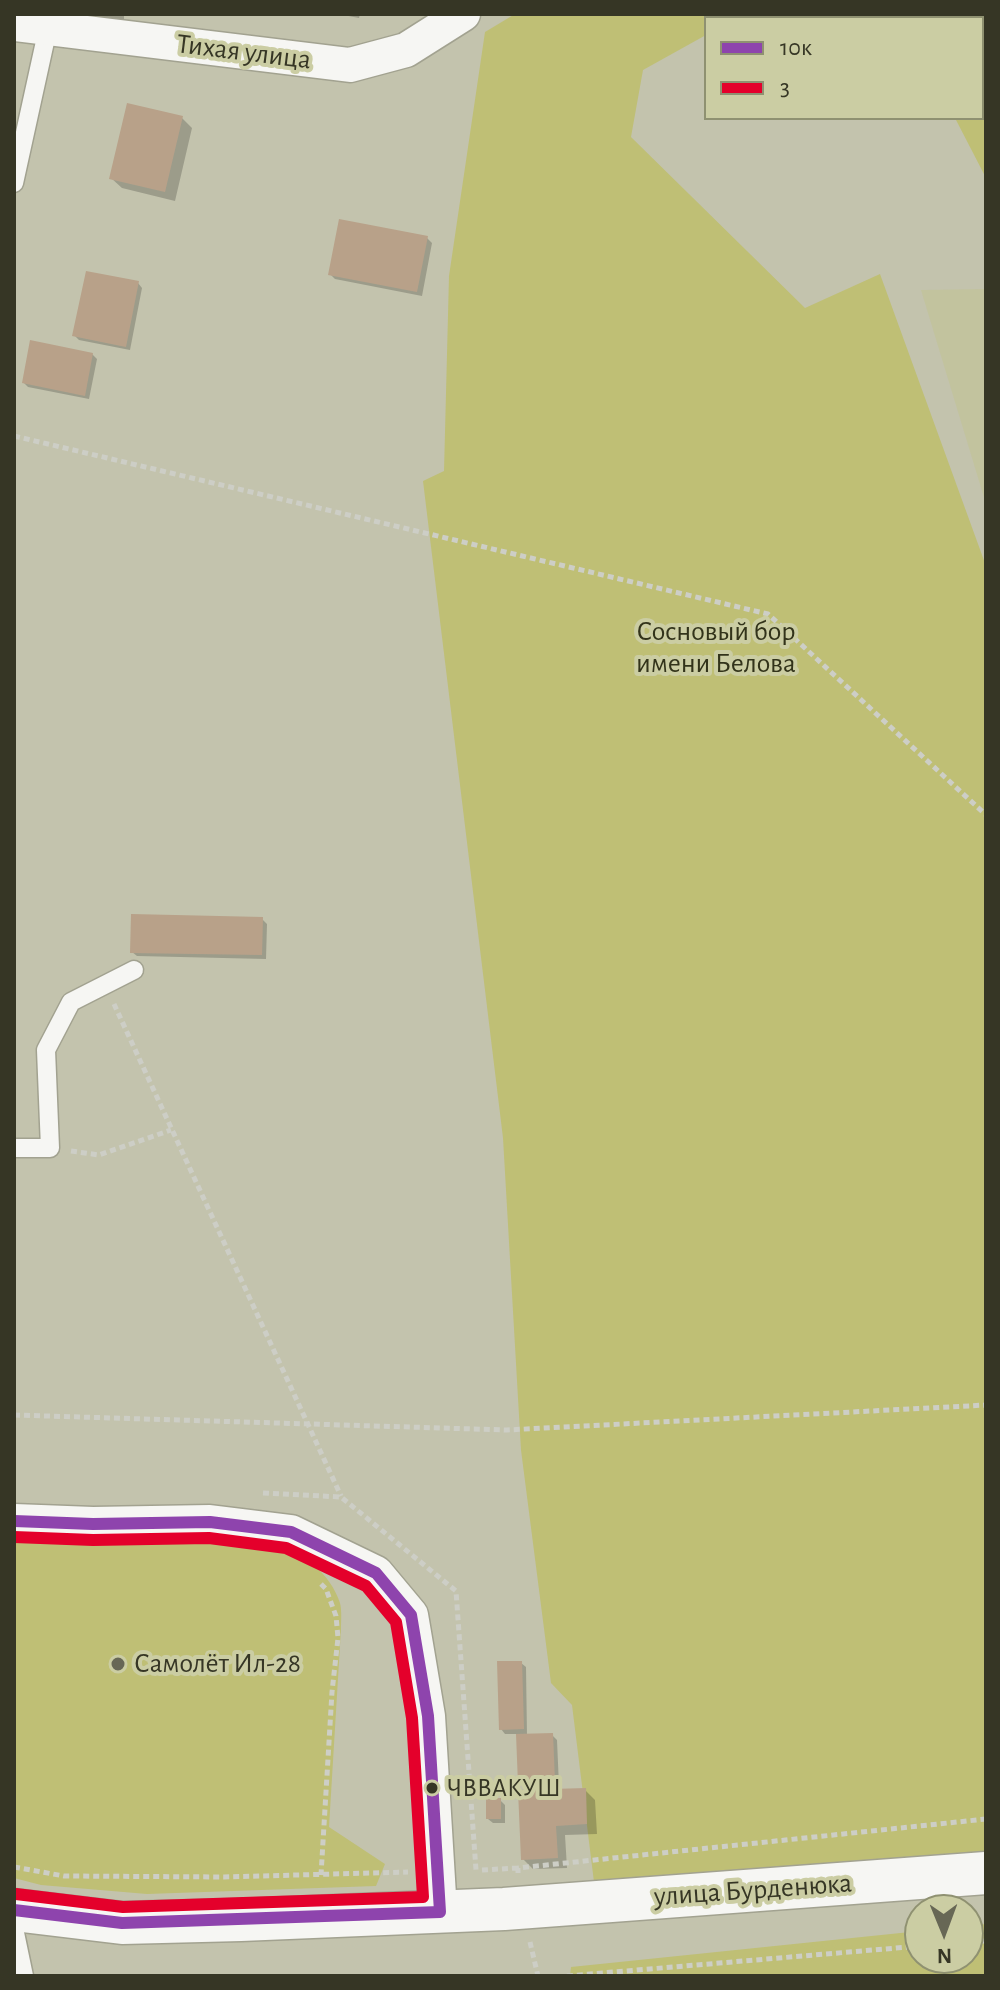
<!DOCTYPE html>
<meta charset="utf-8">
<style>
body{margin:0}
#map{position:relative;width:1000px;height:1990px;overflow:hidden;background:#c3c3ad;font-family:"Alegreya Sans",sans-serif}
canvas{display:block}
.frame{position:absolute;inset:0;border:16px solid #363625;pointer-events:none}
.legend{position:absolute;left:704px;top:16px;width:280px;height:104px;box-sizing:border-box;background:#cbcda3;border:2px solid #8f9171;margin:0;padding:10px 14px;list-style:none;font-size:24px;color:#363625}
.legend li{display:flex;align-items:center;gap:16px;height:40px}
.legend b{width:40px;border:2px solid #8f9171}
.north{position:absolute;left:904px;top:1894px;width:80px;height:80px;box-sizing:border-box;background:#cbcda3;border:2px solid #8f9171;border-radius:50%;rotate:179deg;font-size:22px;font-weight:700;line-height:32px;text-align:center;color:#363625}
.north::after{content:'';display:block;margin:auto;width:28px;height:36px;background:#676755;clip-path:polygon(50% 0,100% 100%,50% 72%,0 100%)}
</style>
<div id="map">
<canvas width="1000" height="1990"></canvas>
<div class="frame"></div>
<ul class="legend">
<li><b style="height:10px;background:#8e44ad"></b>10к</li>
<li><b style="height:10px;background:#e4002b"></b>3</li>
</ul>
<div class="north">N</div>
</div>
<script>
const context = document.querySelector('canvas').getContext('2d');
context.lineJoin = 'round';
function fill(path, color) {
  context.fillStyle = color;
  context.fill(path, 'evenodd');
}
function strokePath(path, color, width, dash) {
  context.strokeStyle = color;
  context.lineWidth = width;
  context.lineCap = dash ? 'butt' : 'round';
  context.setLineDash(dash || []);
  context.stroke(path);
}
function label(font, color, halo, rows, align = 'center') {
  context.font = font + ' "Alegreya Sans",sans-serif';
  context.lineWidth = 8;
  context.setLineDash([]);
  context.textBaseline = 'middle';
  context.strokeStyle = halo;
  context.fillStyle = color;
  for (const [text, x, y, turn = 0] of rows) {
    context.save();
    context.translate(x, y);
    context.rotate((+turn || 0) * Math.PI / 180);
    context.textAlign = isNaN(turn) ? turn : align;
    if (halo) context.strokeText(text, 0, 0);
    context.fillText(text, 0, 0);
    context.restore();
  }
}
fill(new Path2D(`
 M986,289V504L921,290Z`), '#c2c39e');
fill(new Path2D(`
 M515,14H745L737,18H706V35L643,70L631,137L805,308L880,274L986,566V1857L595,1890L572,1705L551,1683L521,1450L503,1138L423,481L444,471L449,276L485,32Z
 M901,14H986V178L955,118H982V18H903Z
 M14,1540L274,1542C302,1553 330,1572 340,1603C342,1611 341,1621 341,1629L329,1827L385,1864L376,1886L147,1894L41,1885L14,1878Z
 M986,1924V1976H570L571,1967L920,1931V1958H968V1926Z`), '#bfbf75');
fill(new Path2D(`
 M87,14H124V23L94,21Z
 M338,14H360L359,18Z
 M182,118L192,128L175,201L122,188L111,178Z
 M427,238L432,243L422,296L335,279L330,274Z
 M138,283L142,288L130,350L79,340L74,335Z
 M92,354L97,359L89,399L28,387L24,383Z
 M262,919L267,924L266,959L137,956L132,952Z
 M521,1663L526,1667L527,1736L552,1735L557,1740L559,1786L525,1788L520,1783L518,1734H505L501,1729Z
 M585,1790L595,1800L597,1834L565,1835L567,1868L533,1869L523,1859Z
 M500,1800L505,1805V1823H493L488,1819Z`), '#0003');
fill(new Path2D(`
 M127,103L183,116L165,192L109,179Z
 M339,219L428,236L417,292L328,275Z
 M86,271L139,281L126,347L72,336Z
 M30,340L93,353L85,396L22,383Z
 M131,914L263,917L262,955L130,953Z
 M497,1661H522L524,1729L499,1730Z
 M553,1733L555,1782L518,1784L516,1734Z
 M586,1788L587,1824L556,1826L558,1858L521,1860L518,1790Z
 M486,1798H501V1819H486Z`), '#b8a189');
const service = new Path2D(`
 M14,183L48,28
 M14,1148H50L46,1050L71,1002L134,970
 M14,1928L24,1976`);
const minor = new Path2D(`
 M14,24L350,65L406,50L463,14
 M14,1521L93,1524L210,1522L291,1532L376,1573L411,1615L428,1716L440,1912`);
const tertiary = new Path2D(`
 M14,1910L122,1923L241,1920L504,1909L986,1873`);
strokePath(service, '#a2a290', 21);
strokePath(minor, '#a2a290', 37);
strokePath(tertiary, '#a2a290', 45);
strokePath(new Path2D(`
 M14,436L768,614L986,815
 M114,1004L341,1496
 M71,1151L99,1155L171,1130
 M14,1415L507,1430L986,1405
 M263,1493L341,1497L456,1591L476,1870
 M321,1584L326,1589L336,1616L338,1638L332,1692L321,1875
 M14,1867L64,1876L224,1877L408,1872
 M482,1870L518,1868
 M518,1873V1868L986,1819
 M530,1942L538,1976
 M968,1942L986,1941
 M567,1976L920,1946`), '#cdcec6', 5, [6, 4]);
strokePath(service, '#f6f6f3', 18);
strokePath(minor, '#f6f6f3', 34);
strokePath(tertiary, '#f6f6f3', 42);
strokePath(new Path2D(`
 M14,1521L93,1524L210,1522L291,1532L376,1573L411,1615L428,1716L440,1912
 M14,1910L122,1923L440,1912`), '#8e44ad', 12);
strokePath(new Path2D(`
 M14,1537L93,1540L209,1538L286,1548L366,1586L396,1622L412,1718L423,1897L123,1907L16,1894`), '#e4002b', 12);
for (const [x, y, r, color] of [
 [118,1664,8,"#676755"],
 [432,1788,7,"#363625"]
]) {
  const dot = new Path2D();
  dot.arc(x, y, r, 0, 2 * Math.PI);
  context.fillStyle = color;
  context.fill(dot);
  strokePath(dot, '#cbcda3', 3);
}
label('26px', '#363625', '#cbcda3', [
 ["ЧВВАКУШ",447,1788]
], 'left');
label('28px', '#363625', '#cbcda3', [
 ["Тихая улица",244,52,7],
 ["улица Бурденюка",753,1890,-4]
]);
label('28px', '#32331a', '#cbcda3', [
 ["Сосновый бор",716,632],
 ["имени Белова",716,664]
]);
label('28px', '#363625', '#cbcda3', [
 ["Самолёт Ил-28",134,1664]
], 'left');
</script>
